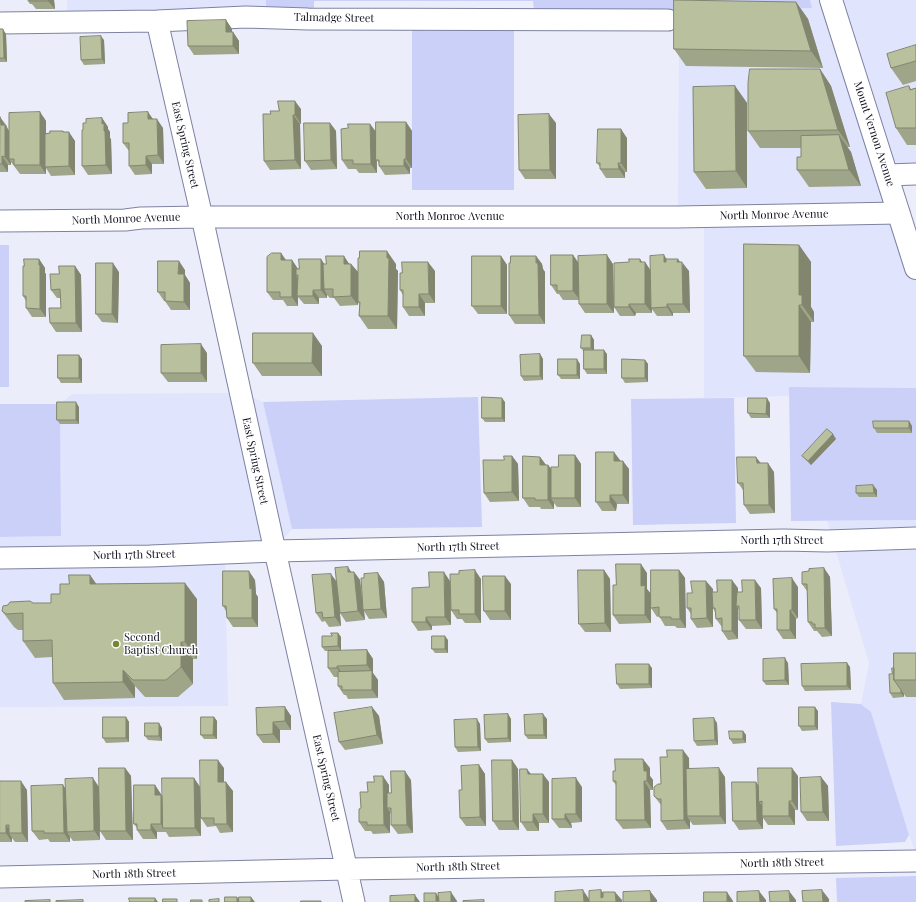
<!DOCTYPE html>
<style>
body{margin:0}
canvas{display:block;background:#ebedfb}
</style>
<canvas width="916" height="902"></canvas>
<script>
const context = document.querySelector('canvas').getContext('2d');
context.lineJoin = 'round';
function fill(path, color) {
  context.fillStyle = color;
  context.fill(path, 'evenodd');
}
function strokePath(path, color, width, dash) {
  context.strokeStyle = color;
  context.lineWidth = width;
  context.lineCap = dash ? 'butt' : 'round';
  context.setLineDash(dash || []);
  context.stroke(path);
}
function label(font, color, halo, rows, align = 'center') {
  context.font = font + ' "Playfair Display",serif';
  context.lineWidth = 3;
  context.setLineDash([]);
  context.textBaseline = 'middle';
  context.strokeStyle = halo;
  context.fillStyle = color;
  for (const [text, x, y, turn = 0] of rows) {
    context.save();
    context.translate(x, y);
    context.rotate((+turn || 0) * Math.PI / 180);
    context.textAlign = isNaN(turn) ? turn : align;
    if (halo) context.strokeText(text, 0, 0);
    context.fillText(text, 0, 0);
    context.restore();
  }
}
fill(new Path2D(`
 M67,0H266V10L67,23Z
 M810,0H916V183L892,184L916,264V388L789,387V396L704,398V219H678L679,9L812,7Z
 M242,393L263,402L292,529L272,552L225,554L228,706L0,707V537L61,536L60,404L72,394Z
 M916,520V854L909,835L871,712L861,704L869,663L827,521Z`), '#e0e4fd');
fill(new Path2D(`
 M266,0H810L812,8L534,10L533,1H314V9L266,10Z
 M412,30L514,31V190H412Z
 M0,245H9V387H0Z
 M789,387L916,388V520L791,521Z
 M478,397L482,527L292,529L263,402Z
 M734,398L736,523L633,525L631,399Z
 M0,404H60L61,536L0,537Z
 M831,702L861,704L871,712L909,835L905,842L836,846Z
 M916,876V902H837L836,878Z`), '#cbd0f9');
const street = new Path2D(`
 M157,21L202,217L275,551L354,902
 M0,23L157,21L246,17L308,19L668,20
 M887,175L916,174
 M0,221L125,220L141,218L202,217H677L899,213
 M0,558L150,556L275,551L783,540L827,541L916,538
 M0,877L347,869L916,861`);
const secondary = new Path2D(`
 M831,0L916,268`);
strokePath(street, '#7e82a1', 23);
strokePath(secondary, '#7e82a1', 24);
strokePath(street, '#fff', 21);
strokePath(secondary, '#fff', 22);
fill(new Path2D(`
 M27,0H54L55,9H36L32,4H30Z
 M796,2L808,19L823,68L686,66L674,49Z
 M226,20L232,29V32H233L239,41V54L194,55L188,46Z
 M0,29L6,34L7,62H0Z
 M104,40L105,64L84,65L81,60Z
 M916,45V81L903,85L891,68Z
 M820,69L831,86L850,147H847L851,152L861,186L809,187L797,170L801,157V148H760L748,131Z
 M735,86L747,103V188L706,189L694,172Z
 M909,86L911,89L916,88V145H907L896,128Z
 M301,109V124H300L301,169L270,170L264,161L271,114Z
 M40,112L46,121V133L64,132L75,141V175L51,176L46,168V174H20L11,162V165H8V172H0V117L7,126V127L9,131Z
 M148,112L153,119L163,128L164,164H152V174L135,175L129,166V151L123,143L128,123Z
 M102,118L108,127V129L110,132V138L111,139L112,174L88,175L82,166L83,130Z
 M406,122L412,131V168H410V174L385,175L379,166V164L377,160V173H359L356,169H348L342,160L348,128L370,124L376,132Z
 M330,123L336,131L337,169L311,170L305,161Z
 M556,123V179H525L519,170Z
 M627,138V172H625V178H606L600,169V167L597,163Z
 M799,245L811,262V307L814,312V322H811L810,373L756,372L744,356Z
 M281,253L286,260H292L298,269L321,259L324,264H351L358,272V305L340,306L334,298H330L327,295V298H319V304H304L298,297V306H287L283,300H273L267,292Z
 M573,255L578,262L613,264L614,313H585L579,304V300H563L559,294H557L551,285Z
 M501,256L507,265V314H478L472,306Z
 M536,256L542,264L543,269L545,272V324H515L509,315L510,263Z
 M39,259L45,268V273L46,274V317H32L26,308V301L23,296L24,266Z
 M667,259L680,262L689,271L690,313H673V316H657L651,308L652,313H636L635,316H620L614,307L642,262H645L650,270Z
 M396,264V269L398,271L397,329H368L359,316V304L358,302Z
 M75,266L81,275L82,332H56L50,323L61,308L60,298H57L51,290L59,274Z
 M185,270V275L190,283V310H171L165,301H164L158,292Z
 M435,271V303H425V316H409L403,307V295L400,290Z
 M119,272L118,323L102,322L96,314Z
 M591,335L594,340V350L607,354V374H587L584,369V352L581,348Z
 M322,346V376H262L253,363Z
 M207,353V382H168L161,373Z
 M540,354L543,359V380L524,381L521,376Z
 M82,359V383H61L58,378Z
 M645,360L648,364V382L625,383L622,378Z
 M580,364V379H561L558,375Z
 M505,402V422H485L482,418Z
 M770,403V418H751L748,413Z
 M79,407V424H60L57,420Z
 M909,421L912,426V433H877L874,428Z
 M836,439L811,465L802,456Z
 M575,455L581,464V507H557L554,503V509H541L540,507H529L523,498L540,457L546,465H548L551,468L558,467Z
 M512,456L518,464L519,501L490,502L484,493L504,460Z
 M620,460L629,469V504H617L616,511H602L596,502Z
 M761,463L774,472L775,513L750,514L744,505L743,490L738,483Z
 M873,485L877,490V497H859L856,493Z
 M824,568L830,577L832,636L822,637L817,631H814L808,622L807,591L802,584L809,571Z
 M604,570L610,579L611,632H585L579,624Z
 M679,570L685,578L686,628H677L675,626H665L659,616L657,617L651,608Z
 M351,572H354L360,580L362,595L364,578L378,573L384,582L387,618L369,619L364,611L365,620L346,622L340,613L341,626L329,627L325,621L322,622L316,613L336,581Z
 M647,573V589L651,594V623L619,624L613,615L616,585Z
 M90,575L96,584L197,599V659H193V684L178,697H145L135,686V698L64,700L53,683L52,657L35,658L23,641V630H18L14,627L2,611L33,603H51L69,584Z
 M481,579V623H465L462,619H457L451,610V625L432,626V630L418,631L412,622L450,581Z
 M255,580L256,594L258,597V627H233L227,618L226,611L223,606Z
 M511,584V620H490L484,611Z
 M798,587V618L796,619V639H783L777,630V613L774,609Z
 M738,588V592H742L761,588L762,629H746L739,620V610L738,608V639L728,640L722,631V627L716,619L715,612L713,608V627L697,628L691,619V614L687,608L692,593L713,589V592H717Z
 M338,633L341,637V651L367,650L373,659V673L378,680V698L348,699L346,695H344L338,686V677H334L328,668V651H325L322,647L332,636Z
 M448,640V653H435L432,649Z
 M916,653V697H906L904,694V697L893,698L890,693L894,668Z
 M788,663L789,685H766L763,681Z
 M847,663L850,667L851,690L805,691L802,686Z
 M652,668V688L620,689L617,684Z
 M285,707L291,716V730H280V743H263L257,735Z
 M372,707L379,716L383,744L345,750L339,742Z
 M818,711V730L802,731L799,726Z
 M508,714L511,719V742L488,743L485,739Z
 M126,717L129,722V742L106,743L103,738Z
 M214,717L217,721V739H204L201,735Z
 M547,719V739H528L525,735Z
 M717,723L718,745L697,746L694,741Z
 M480,724L481,751L458,752L455,747Z
 M162,728V741L148,740L145,736Z
 M743,731L746,735V743L733,744L730,739Z
 M689,758V769L725,777L726,824L693,825L690,821V829L667,830L661,821V805L654,796L661,784Z
 M512,760L518,769L519,830H499L493,821Z
 M479,765L485,774L486,826H466L460,818L462,790Z
 M125,768L131,776L133,840H106L100,831Z
 M224,768V782L233,791V832L220,833L216,826L207,827L201,818Z
 M650,768V776L653,780V790H650L651,828L623,829L616,820V785L613,781Z
 M531,774L549,782V823H539V831H527L521,822Z
 M798,776V810H795V825H768L763,818V829L739,830L733,821L756,782L759,786Z
 M821,777L828,786L829,821H807L801,812Z
 M194,778L200,787L201,836L169,837L166,832H157V839H143L137,830V828L134,824L155,785L162,797Z
 M411,780L413,833L398,834L391,825V814L390,812V833L373,834L371,831H365L359,822L361,808L368,792L374,782L389,785V793H391Z
 M0,781L27,790L28,842H15L12,838V842H0Z
 M63,785L100,840L73,841L70,837V842H50L48,839L39,840L32,831Z
 M582,787V822L571,823L572,828H559L552,819Z`), '#9fa588');
fill(new Path2D(`
 M48,0H54L55,9L48,1Z
 M796,2L808,19L823,68L811,51Z
 M226,20L232,29V41L226,32Z
 M3,29L6,34L7,62L4,58Z
 M233,32L239,41V54L233,46Z
 M101,36L104,40L105,64L102,59Z
 M820,69L831,86L850,147L838,130Z
 M735,86L747,103V188L736,171Z
 M295,101L301,109V124L295,115Z
 M40,112L46,121V174L40,165Z
 M148,112L154,121L148,119Z
 M549,114L556,123V179L550,170Z
 M293,115L300,124L301,169L295,160Z
 M0,117L11,134L9,159L11,162V165L5,157Z
 M102,118L108,127V129L110,132V138L111,139L112,174L106,165L104,131L102,124Z
 M157,119L163,128L164,164L158,155Z
 M406,122L412,131V168L406,159Z
 M330,123L336,131L337,169L331,160Z
 M370,124L376,132L377,173L371,164Z
 M621,129L627,138V172L621,163Z
 M63,131L69,139V132L75,141V175L69,166Z
 M839,135L851,152L861,186L849,170Z
 M2,156L8,165V172L2,164Z
 M146,156L152,164V174L146,165Z
 M404,159L410,168V174L404,166Z
 M618,163L625,172V178L619,169Z
 M799,245L811,262V307L814,312V322L802,305L799,295Z
 M387,251L396,264V269L398,271L397,329L388,316Z
 M281,253L287,262L281,260Z
 M573,255L579,264L580,300L573,291Z
 M607,255L613,264L614,313L607,304Z
 M664,255L670,264L664,262Z
 M344,256L350,265L344,264Z
 M501,256L507,265V314L501,306Z
 M536,256L542,264L543,269L545,272V324L539,315Z
 M39,259L45,268V273L46,274V317L40,309Z
 M321,259L327,268L324,289L327,295V298L321,290Z
 M640,259L645,266V262L651,271L652,313L645,304L640,262Z
 M678,259L683,266L682,262L689,271L690,313L683,304L677,262Z
 M292,260L298,269V275H296L298,279L297,296L298,297V306L292,297Z
 M179,261L185,270V275L190,283V310L184,302L178,274Z
 M428,262L435,271V303L429,294Z
 M113,263L119,272L118,323L112,314Z
 M351,264L358,272V305L351,296Z
 M75,266L81,275L82,332L76,323Z
 M313,290L319,298V304L313,296Z
 M419,294L425,303V316L419,307Z
 M629,304L636,313L635,316L629,307Z
 M667,304L673,313V316L667,307Z
 M799,305L811,322L810,373L799,356Z
 M313,333L322,346V376L312,363Z
 M591,335L594,340V352L591,348Z
 M201,344L207,353V382L201,373Z
 M604,350L607,354V374L604,369Z
 M540,354L543,359V380L540,376Z
 M79,355L82,359V383L79,378Z
 M577,359L580,364V379L577,375Z
 M645,360L648,364V382L645,378Z
 M502,398L505,402V422L502,418Z
 M767,398L770,403V418L766,414Z
 M76,402L79,407V424L76,420Z
 M909,421L912,426V433L909,428Z
 M833,434L836,439L811,465L808,461Z
 M614,452L620,460V470L614,461Z
 M575,455L581,464V507L575,498Z
 M512,456L518,464L519,501L512,492Z
 M540,457L546,465H540Z
 M756,457L763,466L757,463Z
 M623,461L629,469V504L623,495Z
 M768,463L774,472L775,513L769,505Z
 M548,465L554,474L551,498L554,503V509L548,500Z
 M873,485L877,490V497L874,493Z
 M610,495L617,504L616,511L610,502Z
 M641,564L647,573V589L651,594V623L645,615L641,586Z
 M348,567L354,576L348,572Z
 M824,568L830,577L832,636L825,628Z
 M475,570L481,579V623L475,614Z
 M604,570L610,579L611,632L605,623Z
 M679,570L685,578L686,628L680,619Z
 M249,571L255,580L256,594L258,597V627L252,618Z
 M354,572L360,580L363,610L364,611L365,620L358,611Z
 M444,572L450,581L451,625L445,617Z
 M378,573L384,582L387,618L381,609Z
 M331,574L337,582L341,626L335,617Z
 M90,575L102,592L90,584Z
 M505,576L511,584V620L505,611Z
 M792,578L798,587V618L792,610Z
 M732,580L738,588V606H736L738,608V639L732,631Z
 M755,580L761,588L762,629L756,620Z
 M706,581L713,589V627L707,618Z
 M185,583L197,599V659L185,642Z
 M790,610L796,619V639L790,630Z
 M426,617L432,626V630L426,622Z
 M338,633L341,637V651L338,646Z
 M445,636L448,640V653L445,649Z
 M181,642L193,659V684L181,667Z
 M367,650L373,659V673L378,680V698L372,690V672L367,665Z
 M785,658L788,663L789,685L785,680Z
 M847,663L850,667L851,690L847,686Z
 M649,664L652,668V688L649,684Z
 M337,666L343,674V677L337,668Z
 M123,670L135,686V698L123,682Z
 M901,690L904,694V697L901,693Z
 M285,707L291,716V730L285,721Z
 M372,707L379,716L383,744L377,735Z
 M815,707L818,711V730L815,726Z
 M508,714L511,719V742L508,738Z
 M543,714L547,719V739L544,735Z
 M126,717L129,722V742L126,738Z
 M214,717L217,721V739L213,735Z
 M714,718L717,723L718,745L715,740Z
 M477,719L480,724L481,751L478,747Z
 M273,722L280,730V743L273,734Z
 M159,723L162,728V741L159,736Z
 M743,731L746,735V743L743,739Z
 M683,750L689,758L690,816H687L690,821V829L684,820Z
 M643,759L650,768V776L653,780V790L647,781L644,771Z
 M218,760L224,768V791L218,782Z
 M512,760L518,769L519,830L513,821Z
 M479,765L485,774L486,826L480,817Z
 M125,768L131,776L133,840L126,831Z
 M719,768L725,777L726,824L720,816Z
 M792,768L798,776V810L792,801Z
 M527,769L534,778L528,774Z
 M405,771L411,780L413,833L407,825Z
 M543,774L549,782V823L543,814Z
 M383,776L389,785V808H387L390,812V833L384,825Z
 M821,777L828,786L829,821L823,812Z
 M93,778L99,787L100,840L94,831Z
 M194,778L200,787L201,836L195,828Z
 M576,778L582,787V822L576,814Z
 M21,781L27,790L28,842L22,833Z
 M644,781L650,790L651,828L645,820Z
 M226,782L233,791V832L227,824Z
 M756,782L762,791V801L759,802L763,807L762,816L763,818V829L757,821Z
 M63,785L69,794L67,832L70,837V842L64,833Z
 M155,785L167,803L164,828L161,824L155,795Z
 M789,801L795,810V825L789,816Z
 M533,814L539,823V831L533,822Z
 M565,814L571,823L572,828L565,819Z
 M151,824L157,832V839L151,830Z
 M6,825L12,833H9L12,838V842L6,833Z
 M583,890L589,899L590,902H584Z
 M601,890L607,899L601,898Z
 M822,890L829,899V902H823Z
 M650,891L657,900V902H651Z
 M759,891L766,900V902H760Z
 M789,891L796,900V902H790Z
 M451,892L457,901V902H451Z
 M615,892L622,900V902H616Z
 M727,892L733,901V902H727Z
 M436,893L442,902L436,901Z
 M415,895L420,902H415Z
 M237,897L240,902H237Z
 M251,897L255,902H251Z
 M155,898L158,902H155Z`), '#82866f');
const building = new Path2D(`
 M30,0H48V1H30Z
 M674,0L796,2L811,51L674,49Z
 M226,20V32H233V46H188L187,21Z
 M0,29H3L4,58H0Z
 M101,36L102,59L81,60L80,37Z
 M916,45V61L891,68L887,54Z
 M750,69H820L838,130L748,131V83Z
 M735,86L736,171L694,172L693,87Z
 M909,86L910,90L916,88V128H896L886,93Z
 M278,101H295V115H293L295,160L264,161L263,114H271L270,111H279Z
 M40,112V165H14V159H9V113Z
 M148,112V119H157L158,155L146,156V165L129,166V143H123V123H128V113Z
 M549,114L550,170H519L518,115Z
 M0,117L1,125H5V157L2,156V164H0Z
 M102,118V124L104,123V131H105L106,165L82,166V130H83V123H86V119Z
 M376,122H406V159H404V166H379V160H376Z
 M304,123H330L331,160L305,161Z
 M348,124H370L371,164H353V160H342L341,129L348,128Z
 M598,129H621V163H618L619,169H600V163H597Z
 M50,131H63V132H69V166L45,167V134L50,133Z
 M839,135L849,170H797V157H801V136Z
 M744,244L799,245V295H802V305H799V356H744Z
 M360,251H387V258H389L388,316H359L360,302H358V258H359Z
 M272,253H281V260H292V297H280V292H267V257Z
 M551,255H573V291H557V285H551Z
 M607,255V304H579L578,256Z
 M664,255V262H666V259H678L677,262H682L683,304H667V307L651,308L650,256Z
 M326,256H344V264H351V296L333,297V289H324L323,264H326Z
 M472,256H501V306H472Z
 M511,256H536V263H538L539,315H509V263H510Z
 M24,259H39V265H40V309L26,308V296H23V266H24Z
 M299,259H321V290H313V296H297L298,275H296V269H299Z
 M629,259H640V262H645V304H629V307H614V263L629,262Z
 M158,261H179L178,274H184V302L165,301V292H158Z
 M402,262H428L429,294H419V307H403V290H400V273H402Z
 M96,263H113L112,314H96Z
 M59,266H75L76,323H50L49,308H61L60,289L51,290L50,274H59Z
 M253,333H313L312,363H253Z
 M582,335H591V348H581Z
 M201,344V373H161V345Z
 M584,350H604V369H584Z
 M540,354V376H521L520,355Z
 M58,355H79V378H58Z
 M558,359H577V375H558Z
 M622,359L645,360V378H622Z
 M482,397L502,398V418H482Z
 M748,398H767L766,414L748,413Z
 M57,402H76V420H57Z
 M873,421H909V428H874Z
 M827,429L833,434L808,461L802,456Z
 M596,452H614V461H623V495H610V502H596Z
 M559,455H575V498H551V467H558Z
 M504,456H512V492L484,493L483,460H504Z
 M523,456L540,457V465H548V500H535V498H523Z
 M737,457H756L757,463H768L769,505H744L743,483H738Z
 M873,485L874,493H856V486Z
 M616,564H641V586L645,585V615H613V585H616Z
 M348,567V572H354L358,611L340,613L335,568Z
 M824,568L825,628H815V624H812V622H808L807,584H802V572L809,571V569Z
 M475,570V614H459V610H451L450,574H459V571Z
 M578,570H604L605,623L579,624Z
 M651,570H679L680,619H671V617H659V607L651,608Z
 M223,571H249L250,589L252,588V618H227L226,606H223Z
 M429,572H444L445,617H426V622H412V588L429,587Z
 M378,573L381,609L363,610L361,578H364V574Z
 M331,574L335,617L323,618L322,612L316,613L312,575Z
 M69,575H90V584L185,583V642H181V667L166,680H133L123,670V682L53,683L52,640L23,641V613L6,614L2,611L3,606L8,605L10,602L30,601L33,603H51V594H60V584H69Z
 M483,576H505V611H484Z
 M792,578V610H790V630H777V609H774L773,579Z
 M717,580H732V631H722V618L716,619L715,608H713L712,592H717Z
 M742,580H755L756,620H739V606H736L737,592H742Z
 M691,581H706L707,618L691,619V608H687V593H692Z
 M331,633H338V646L322,647V636H332Z
 M432,636H445V649H432Z
 M367,650V665L337,666V668H328V651Z
 M894,653H916V680H894Z
 M785,658V680L763,681V659Z
 M847,663V686H802L801,664Z
 M616,664H649V684H617Z
 M892,668H894V680L901,690V693H890L889,674H892Z
 M372,671V690H342V686H338V672Z
 M285,707V721L273,722V734L257,735L256,708Z
 M372,707L377,735L339,742L334,713Z
 M799,707H815V726H799Z
 M508,714V738L485,739L484,715Z
 M543,714L544,735H525L524,715Z
 M103,717H126V738H103Z
 M201,717H214L213,735H201Z
 M714,718L715,740L694,741L693,719Z
 M477,719L478,747H455L454,720Z
 M145,723H159V736H145Z
 M729,731H743V739H730Z
 M667,750H683L684,820L661,821V799H658L654,796V787L658,784H661L660,757H667Z
 M615,759H643L644,771H647V781H644L645,820H616V781H613V771H615Z
 M200,760H218V782H226L227,824H214V818H201Z
 M492,760H512L513,821H493Z
 M479,765L480,817L460,818L459,790H462L461,766Z
 M99,768H125L126,831H100Z
 M719,768L720,816H687L686,769Z
 M758,768H792V801H789V816H762V801L759,802Z
 M520,769H527L528,774H543V814H533V822H521Z
 M391,771H405L407,825H391V808H387V793H391Z
 M374,776H383L384,825H367V822H359V809L361,808L360,792H368L367,782H374Z
 M821,777L823,812H801L800,778Z
 M93,778L94,831L67,832L65,779Z
 M162,778H194L195,828H163Z
 M576,778V814H565V819H552V779Z
 M0,781H21L22,833H9V825H6V833H0Z
 M732,782H756L757,821H733Z
 M63,785L64,833H44V831H32L31,786Z
 M134,785H155V795H161V824H151V830H137V824H134Z
 M583,890L584,902H555V892Z
 M601,890V898L603,897V892H615L616,902H589V891Z
 M822,890L823,902H803L802,891Z
 M650,891L651,902H623V892Z
 M759,891L760,902H737V892Z
 M789,891L790,902H770L769,892Z
 M451,892V902H424V893H436V901H439L438,893Z
 M704,892H727V902H704Z
 M415,895V902H390V896Z
 M225,897H237V902H225Z
 M239,897H251V902H239Z
 M129,898H155V902H130Z
 M163,899H177V902H163Z
 M219,899V902H209V900Z
 M50,900V902H25V901Z
 M83,900V902H56V901Z
 M191,900H202V902H191Z
 M484,900V902H463V901Z
 M301,901H321V902H301Z`);
fill(building, '#b9c09e');
strokePath(building, '#82866f', 1);
for (const [x, y, r, color] of [
 [116,644,4,"#798532"]
]) {
  const dot = new Path2D();
  dot.arc(x, y, r, 0, 2 * Math.PI);
  context.fillStyle = color;
  context.fill(dot);
  strokePath(dot, '#fff', 1.5);
}
label('11px', '#0f101c', '#fff', [
 ["Talmadge Street",334,18,1],
 ["Mount Vernon Avenue",874,134,72],
 ["East Spring Street",185,145,77],
 ["North Monroe Avenue",774,215,-1],
 ["North Monroe Avenue",450,217],
 ["North Monroe Avenue",126,219,-2],
 ["East Spring Street",255,461,78],
 ["North 17th Street",782,541],
 ["North 17th Street",458,547,-1],
 ["North 17th Street",134,555,-1],
 ["East Spring Street",326,778,77],
 ["North 18th Street",782,863,-1],
 ["North 18th Street",458,867,-1],
 ["North 18th Street",134,874,-1]
]);
label('11px', '#0f101c', '#fff', [
 ["Second",124,638],
 ["Baptist Church",124,651]
], 'left');
</script>
